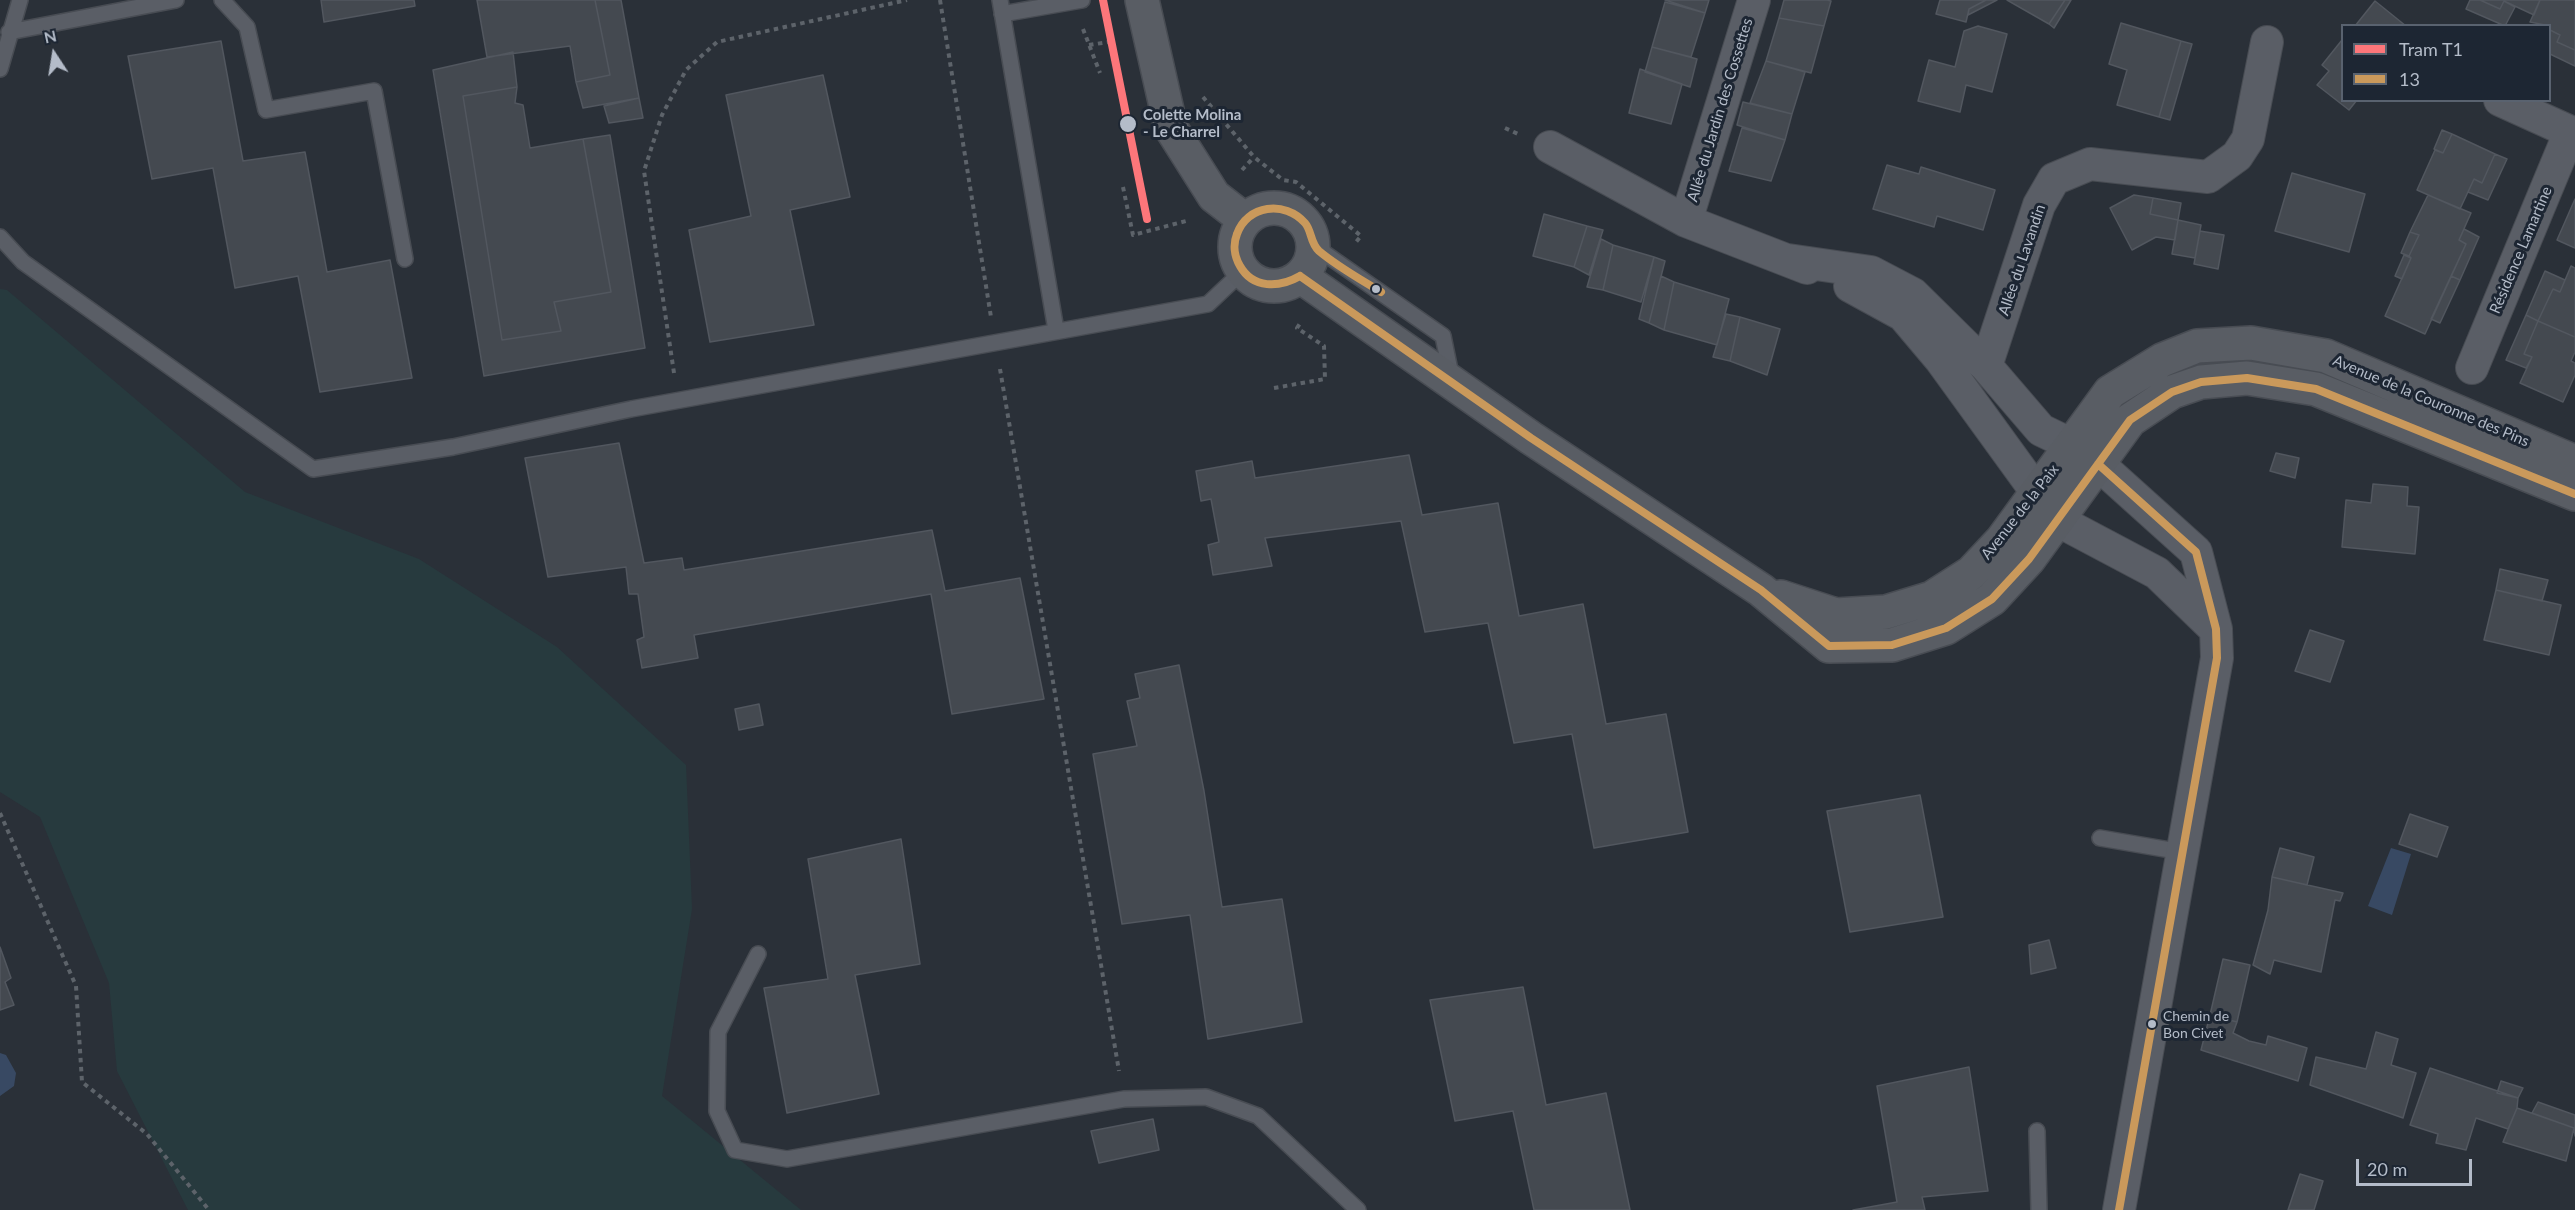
<!DOCTYPE html>
<meta charset="utf-8">
<style>
body{margin:0}
#map{position:relative;width:2575px;height:1210px;overflow:hidden;background:#2a3038;font-family:Lato,sans-serif}
canvas{display:block}
.legend{position:absolute;left:2341px;top:24px;width:210px;height:78px;box-sizing:border-box;background:#1d2633;border:2px solid #59626f;margin:0;padding:8px 10px;list-style:none;font-size:18px;color:#b4bcc9}
.legend li{display:flex;align-items:center;gap:12px;height:30px}
.legend b{width:30px;border:2px solid #59626f}
.north{position:absolute;left:24px;top:24px;width:60px;height:60px;-webkit-text-stroke:4px #1d2633;paint-order:stroke;rotate:348deg;font-size:16px;font-weight:700;line-height:24px;text-align:center;color:#b4bcc9}
.north::after{content:'';display:block;margin:auto;width:21px;height:27px;background:#b4bcc9;clip-path:polygon(50% 0,100% 100%,50% 72%,0 100%)}
.scale{position:absolute;left:2356px;top:1159px;width:116px;height:27px;box-sizing:border-box;border:3px solid #b4bcc9;border-top:0;padding-left:8px;font-size:18px;line-height:21px;white-space:nowrap;color:#b4bcc9;-webkit-text-stroke:4px #1d2633;paint-order:stroke}
</style>
<div id="map">
<canvas width="2575" height="1210"></canvas>
<ul class="legend">
<li><b style="height:8px;background:#fd767a"></b>Tram T1</li>
<li><b style="height:8px;background:#ca995b"></b>13</li>
</ul>
<div class="north">N</div>
<div class="scale">20 m</div>
</div>
<script>
const context = document.querySelector('canvas').getContext('2d');
context.lineJoin = 'round';
function fill(path, color) {
  context.fillStyle = color;
  context.fill(path, 'evenodd');
}
function strokePath(path, color, width, dash) {
  context.strokeStyle = color;
  context.lineWidth = width;
  context.lineCap = dash ? 'butt' : 'round';
  context.setLineDash(dash || []);
  context.stroke(path);
}
function label(font, color, halo, rows, align = 'center') {
  context.font = font + ' Lato,sans-serif';
  context.lineWidth = 6;
  context.setLineDash([]);
  context.textBaseline = 'middle';
  context.strokeStyle = halo;
  context.fillStyle = color;
  for (const [text, x, y, turn = 0] of rows) {
    context.save();
    context.translate(x, y);
    context.rotate((+turn || 0) * Math.PI / 180);
    context.textAlign = isNaN(turn) ? turn : align;
    if (halo) context.strokeText(text, 0, 0);
    context.fillText(text, 0, 0);
    context.restore();
  }
}
fill(new Path2D(`
 M0,289L7,290L245,492L419,559L557,647L686,765L692,909L662,1096L801,1210H188L117,1071L109,983L40,817L0,792Z`), '#273a3e');
fill(new Path2D(`
 M2391,848L2411,854L2392,915L2368,906Z
 M0,1053L6,1055L16,1073L14,1086L0,1096Z`), '#384963');
const building = new Path2D(`
 M321,0H414L415,6L324,22Z
 M477,0H595L610,75L576,82L570,46L487,57Z
 M595,0H621L639,98L583,108L576,82L610,75Z
 M1665,0H1709L1705,13Z
 M1784,0H1827L1831,1L1824,26L1779,18Z
 M1940,0H1986L1969,9L1966,22L1936,14Z
 M1986,0H1997L1968,15L1969,9Z
 M2007,0H2065L2049,24Z
 M2065,0H2071L2054,28L2049,24Z
 M2470,0H2480L2500,9L2504,1L2515,7L2505,26L2466,9Z
 M2480,0H2540L2534,15L2504,1L2500,9Z
 M2540,0H2575V50L2557,42L2560,35L2550,30V26L2530,22Z
 M2375,1L2406,26H2355Z
 M1665,2L1705,13L1691,57L1652,47Z
 M1779,18L1824,26L1811,73L1766,61Z
 M2121,23L2181,41L2159,117L2117,105L2127,70L2109,64Z
 M1978,26L2007,34L1992,92L1966,85L1960,112L1918,101L1929,60L1955,67L1964,31Z
 M2550,30L2560,35L2557,42L2575,50V66L2550,54Z
 M2342,40V100H2357L2349,110L2317,85L2329,71L2322,65Z
 M221,41L243,161L305,152L327,272L390,260L412,378L320,392L298,276L235,288L213,168L152,179L128,56Z
 M2181,41L2192,44L2170,120L2159,117Z
 M1652,47L1697,59L1690,87L1645,72Z
 M513,52L517,87L463,96L502,340L561,331L554,302L611,292L583,139L610,135L645,348L484,376L433,70Z
 M1766,61L1805,72L1792,114L1750,103Z
 M1640,69L1682,84L1671,124L1629,113Z
 M823,75L850,197L790,210L814,325L710,342L689,230L751,216L726,95Z
 M517,87L515,103L523,105L530,148L583,139L611,292L554,302L561,331L502,340L463,96Z
 M639,98L643,118L609,123L604,106Z
 M1743,102L1792,114L1785,140L1737,125Z
 M1742,128L1785,140L1771,181L1729,171Z
 M2442,130L2452,134L2443,153L2434,149Z
 M2452,134L2495,154L2482,183L2474,179L2460,209L2417,190L2435,150L2443,153Z
 M2495,154L2507,159L2488,200L2468,192L2474,179L2482,183Z
 M1887,165L1919,174L1921,167L1995,190L1983,230L1937,216L1934,227L1873,209Z
 M2292,173L2365,194L2349,252L2275,231Z
 M2134,195L2153,198L2150,214L2178,220L2175,240L2156,237L2132,250L2110,208Z
 M2428,195L2471,213L2459,240L2466,244L2425,334L2385,316L2411,258L2409,256L2419,235L2410,232Z
 M2153,198L2181,203L2178,220L2150,214Z
 M2575,199V248L2557,240Z
 M1544,214L1587,226L1574,267L1533,256Z
 M2178,220L2201,225L2195,258L2172,254Z
 M1587,226L1603,230L1589,275L1574,267Z
 M2464,229L2479,237L2460,280L2451,276L2466,244L2459,240Z
 M2200,231L2224,235L2218,269L2194,264Z
 M2410,232L2419,235L2409,256L2401,253Z
 M1601,239L1613,245L1603,290L1587,287Z
 M1613,245L1654,257L1641,302L1603,290Z
 M2404,255L2411,258L2402,279L2395,276Z
 M1654,257L1665,261L1649,323L1639,319Z
 M2571,266L2575,268V337L2538,321L2553,289L2560,292Z
 M2545,271L2565,280L2560,292L2553,289L2538,321L2526,315Z
 M1661,276L1674,282L1664,330L1649,323Z
 M2451,276L2460,280L2440,323L2431,319Z
 M1674,282L1729,299L1717,345L1664,330Z
 M1726,314L1740,317L1730,361L1713,357Z
 M2526,315L2538,321L2524,354L2532,357L2526,368L2506,360Z
 M1740,317L1780,329L1767,375L1730,361Z
 M2538,321L2575,337V352L2571,361L2575,363V375L2563,402L2520,383L2532,357L2524,354Z
 M619,443L644,563L682,558L684,570L932,530L945,591L1020,578L1044,699L952,714L931,594L694,635L698,658L642,668L637,640L644,637L638,594H629L626,567L548,577L525,458Z
 M2276,453L2299,458L2295,478L2270,471Z
 M1409,455L1422,515L1498,503L1519,616L1583,604L1606,724L1666,714L1688,832L1594,848L1572,734L1514,743L1488,623L1425,632L1401,521L1265,538L1272,566L1213,575L1208,545L1219,542L1211,499L1201,501L1196,471L1252,461L1255,478Z
 M2373,484L2408,487L2407,506L2419,507L2415,554L2342,547L2346,500L2371,503Z
 M2500,569L2548,580L2542,601L2496,590Z
 M2496,590L2561,605L2549,655L2484,640Z
 M2310,630L2344,641L2330,682L2295,671Z
 M1179,665L1204,791L1222,907L1282,899L1302,1022L1208,1039L1190,915L1122,924L1093,754L1137,746L1127,701L1140,698L1135,674Z
 M759,704L763,725L739,730L735,709Z
 M1920,795L1943,917L1850,932L1827,811Z
 M2410,814L2448,827L2437,857L2399,844Z
 M901,839L920,964L855,975L879,1094L787,1113L764,988L828,979L808,859Z
 M2280,848L2314,857L2307,885L2272,877Z
 M2272,877L2343,893L2340,901L2335,900L2321,972L2274,960L2270,974L2253,965L2268,910Z
 M2049,940L2056,968L2031,974L2029,945Z
 M0,947L11,978L5,982L14,1005L0,1010Z
 M2223,959L2250,965L2237,1022L2210,1015Z
 M1523,987L1546,1105L1606,1093L1630,1210H1534L1513,1111L1455,1121L1430,1000Z
 M2210,1015L2237,1022L2233,1033L2249,1041L2266,1045L2268,1036L2307,1048L2298,1081L2201,1050Z
 M2376,1032L2398,1039L2391,1065L2416,1073L2403,1118L2310,1085L2316,1057L2366,1069Z
 M1969,1067L1988,1191L1922,1197L1925,1210H1853L1897,1202L1877,1086Z
 M2430,1068L2518,1098L2517,1108L2508,1129L2476,1118L2466,1150L2436,1143L2438,1134L2410,1125Z
 M2501,1081L2523,1088L2518,1098L2497,1093Z
 M2538,1102L2575,1115V1136L2574,1128L2532,1113Z
 M2517,1108L2574,1128L2566,1161L2503,1142Z
 M1153,1119L1159,1150L1099,1163L1091,1131Z
 M2300,1174L2323,1181L2314,1210H2288Z`);
fill(building, '#444950');
strokePath(building, '#52575f', 1.5);
const lane = new Path2D(`
 M222,0L247,27L266,110L374,91L405,259
 M1000,0L1056,330
 M1002,14L1082,0
 M9,32L176,0
 M0,69L20,0
 M0,237L23,262L313,469L453,447L631,409L1208,304L1243,271
 M1314,246L1443,336L1452,380
 M2100,838L2182,852
 M758,954L718,1032L717,1111L735,1150L787,1159L1124,1099L1206,1097L1258,1116L1358,1210
 M2037,1131L2039,1210`);
const street = new Path2D(`
 M2500,100L2575,134
 M1550,147L1686,221L1807,268
 M1686,221L1754,0
 M1788,260L1871,272L1913,294L1986,366L2041,430L2072,445L2106,471L2196,552L2216,629L2217,658L2119,1210
 M1850,286L1903,315L1941,360L2057,520L2157,573L2215,629
 M1986,366L2039,205L2054,179L2090,164L2208,177L2237,156L2248,139L2267,42
 M2472,368L2570,132`);
const secondary = new Path2D(`
 M1142,0L1171,128L1214,196L1245,220
 M1235 247a39 39 0 1 1 78 0a39 39 0 1 1-78 0Z
 M1300,276L1531,438L1761,590L1829,646L1892,645L1946,628L1992,599L2029,559L2130,420L2172,392L2201,382L2247,378L2316,389L2575,494
 M1781,597L1836,615L1886,612L1932,598L1971,573L2002,540L2110,392L2162,360L2197,346L2251,343L2326,356L2575,462`);
strokePath(lane, '#484c53', 18);
strokePath(street, '#484c53', 34);
strokePath(secondary, '#484c53', 36);
strokePath(new Path2D(`
 M940,0L991,317
 M1083,29L1100,73
 M1089,45L1115,41
 M1203,97L1254,157L1283,180L1296,182L1361,236L1356,242
 M1505,128L1518,134
 M1242,170L1254,157
 M1123,187L1133,235L1186,221
 M1000,369L1119,1071
 M674,373L644,171L662,115L686,70L717,42L907,0
 M1274,388L1325,379L1324,346L1297,328L1301,322
 M0,813L76,986L82,1082L147,1134L209,1210`), '#5d636a', 4, [4.5, 4.5]);
strokePath(lane, '#5a5e66', 15);
strokePath(street, '#5a5e66', 32);
strokePath(secondary, '#595d64', 33);
strokePath(new Path2D(`
 M1300,276L1531,438L1761,590L1829,646L1892,645L1946,628L1992,599L2029,559L2130,420L2172,392L2201,382L2247,378L2316,389L2575,494
 M1300,276C1279,288 1253,289 1240,266C1234,256 1233,244 1237,234C1247,205 1285,200 1305,223C1312,231 1310,243 1319,251C1338,267 1360,279 1381,292
 M2098,464L2196,552L2216,629L2217,658L2119,1210`), '#ca995b', 8);
strokePath(new Path2D(`
 M1103,0L1147,219`), '#fd767a', 8);
for (const [x, y, r, color] of [
 [1128,124,9,"#b4bcc9"],
 [1376,289,5,"#b4bcc9"],
 [2152,1024,5,"#b4bcc9"]
]) {
  const dot = new Path2D();
  dot.arc(x, y, r, 0, 2 * Math.PI);
  context.fillStyle = color;
  context.fill(dot);
  strokePath(dot, '#1d2633', 2);
}
label('14px', '#b4bcc9', '#1d2633', [
 ["Chemin de",2163,1016],
 ["Bon Civet",2163,1033]
], 'left');
label('15px', '#b4bcc9', '#1d2633', [
 ["Allée du Jardin des Cossettes",1720,110,-73],
 ["Résidence Lamartine",2521,250,-67],
 ["Allée du Lavandin",2022,260,-71],
 ["Avenue de la Couronne des Pins",2431,401,23],
 ["Avenue de la Paix",2020,512,-52]
]);
label('bold 15px', '#b4bcc9', '#1d2633', [
 ["Colette Molina",1143,115],
 ["- Le Charrel",1143,132]
], 'left');
</script>
